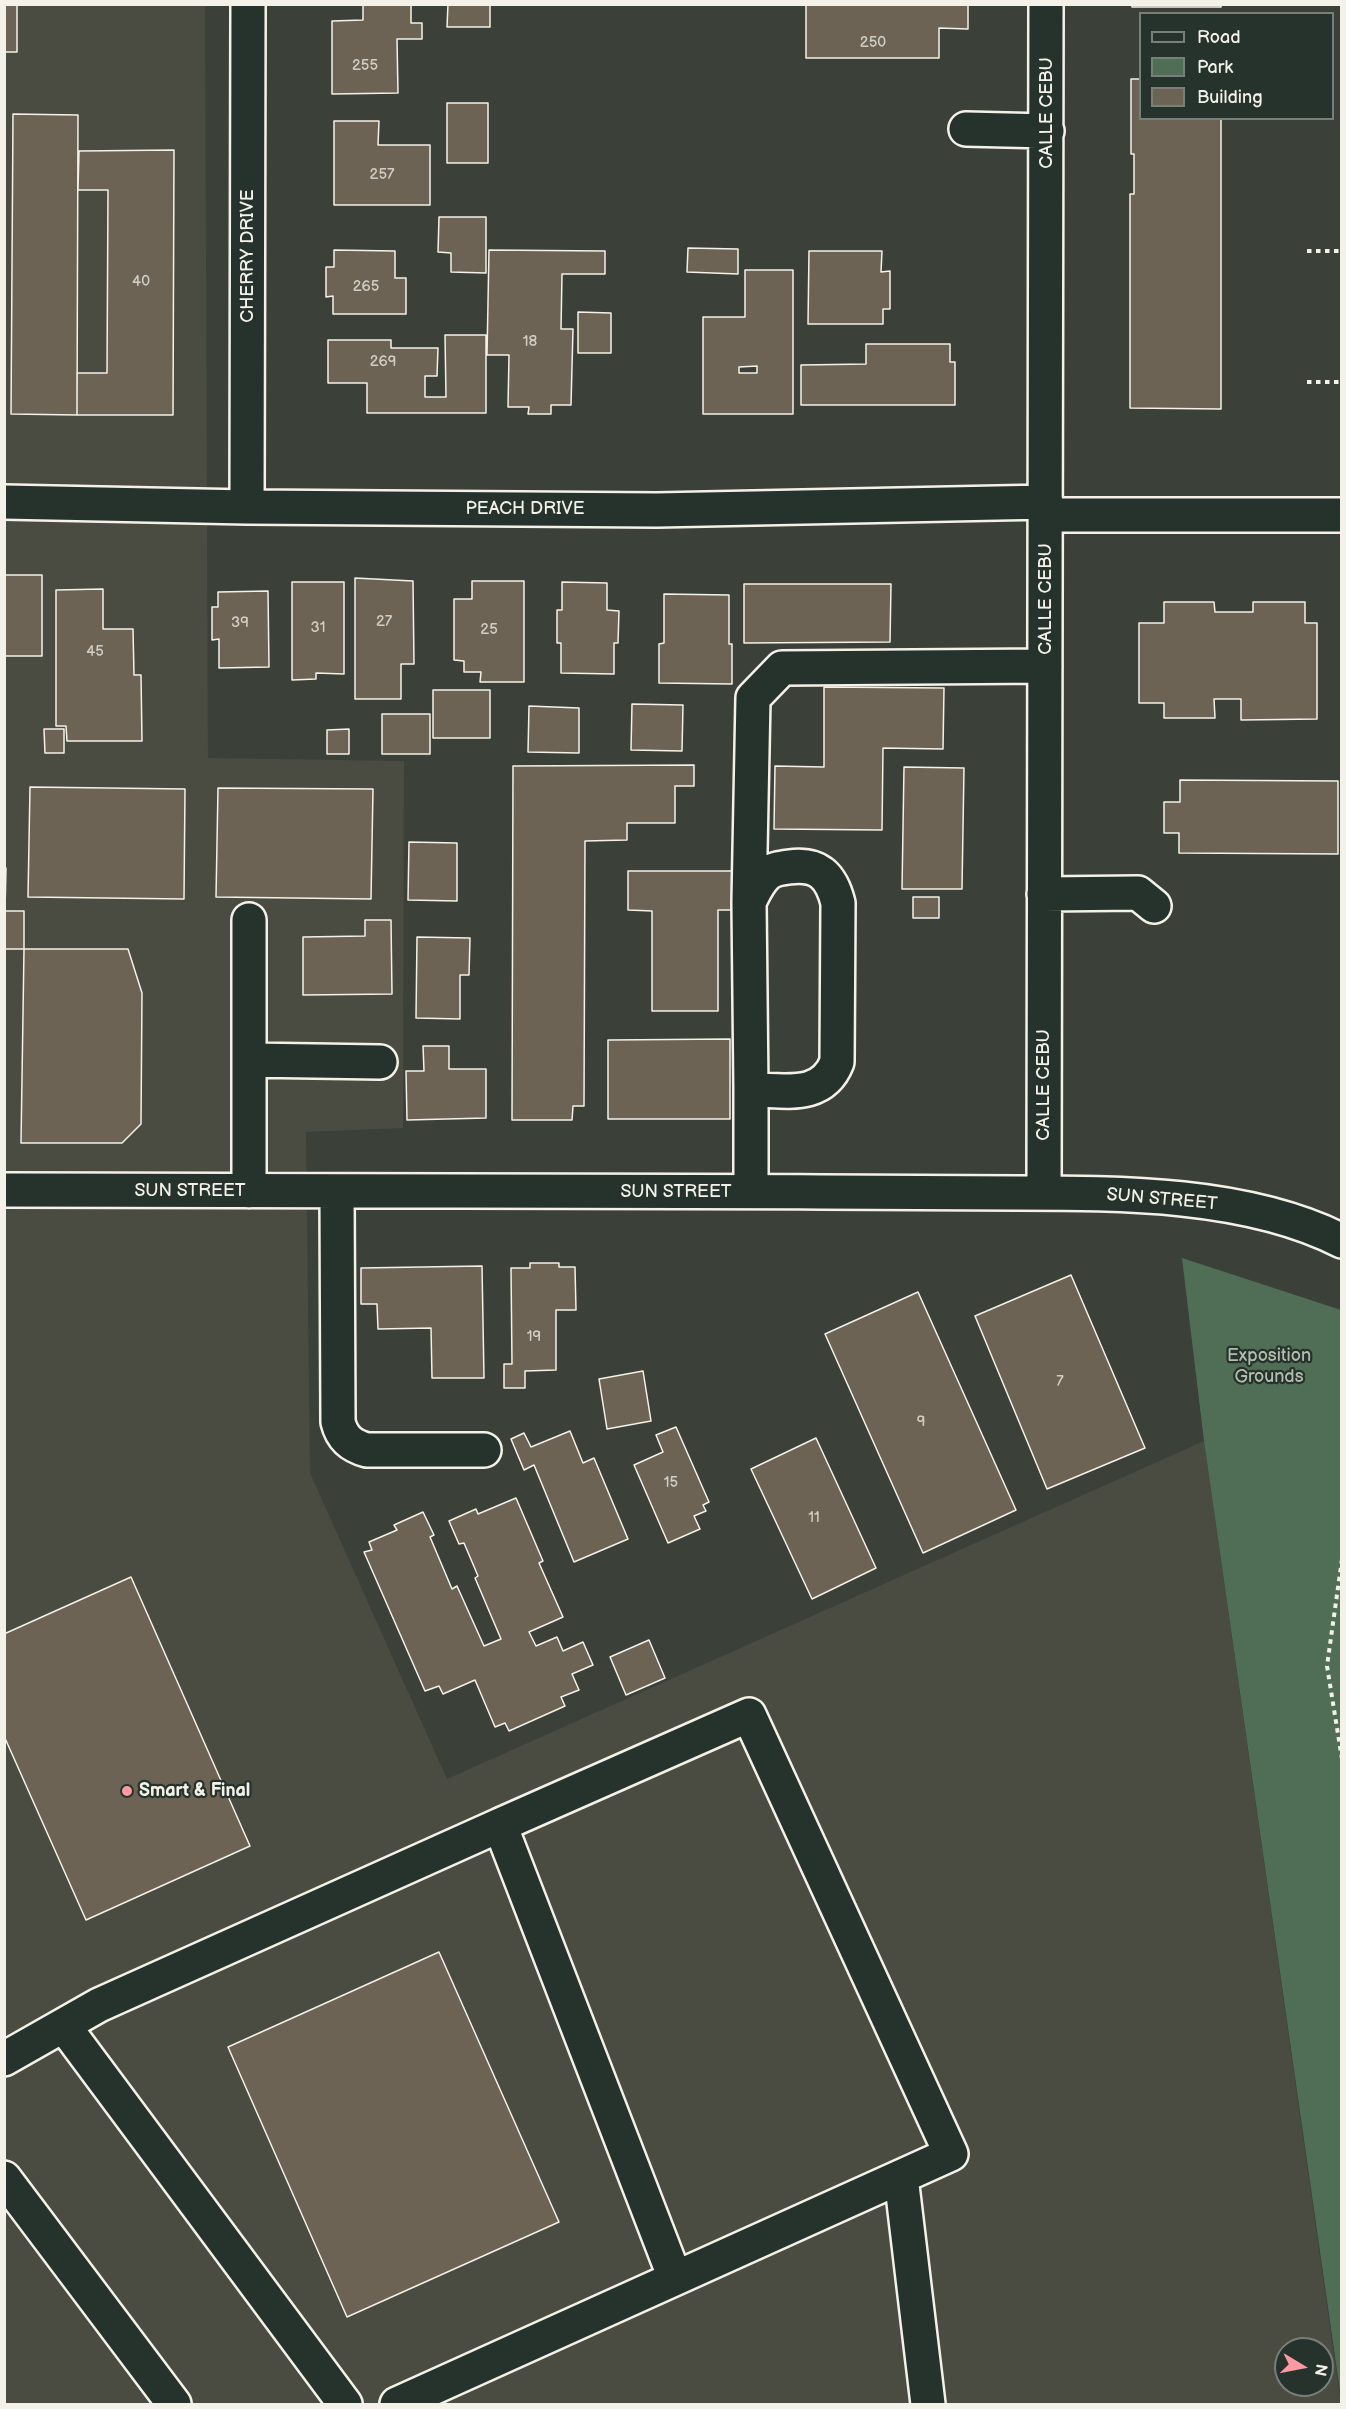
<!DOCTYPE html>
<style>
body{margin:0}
#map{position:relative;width:1346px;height:2409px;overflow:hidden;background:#3b4139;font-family:"Balsamiq Sans",sans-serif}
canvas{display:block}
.frame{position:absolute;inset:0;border:6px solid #f4f1e8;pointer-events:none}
.legend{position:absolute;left:1139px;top:12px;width:195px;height:108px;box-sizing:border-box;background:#26332d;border:2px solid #787f78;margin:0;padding:8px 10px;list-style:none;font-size:18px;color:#f4f1e8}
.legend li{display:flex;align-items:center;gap:12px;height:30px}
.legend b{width:30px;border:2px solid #787f78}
.north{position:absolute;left:1274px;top:2337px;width:60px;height:60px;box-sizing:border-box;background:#26332d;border:2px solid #787f78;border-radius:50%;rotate:100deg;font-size:16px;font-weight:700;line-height:24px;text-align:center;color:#f4f1e8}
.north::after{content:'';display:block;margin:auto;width:21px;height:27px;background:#ff9aa2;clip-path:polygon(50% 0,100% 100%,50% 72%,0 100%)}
</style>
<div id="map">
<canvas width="1346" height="2409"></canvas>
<div class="frame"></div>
<ul class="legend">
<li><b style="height:8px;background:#26332d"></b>Road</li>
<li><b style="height:16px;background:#506e56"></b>Park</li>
<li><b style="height:16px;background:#6c6355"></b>Building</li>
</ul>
<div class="north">N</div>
</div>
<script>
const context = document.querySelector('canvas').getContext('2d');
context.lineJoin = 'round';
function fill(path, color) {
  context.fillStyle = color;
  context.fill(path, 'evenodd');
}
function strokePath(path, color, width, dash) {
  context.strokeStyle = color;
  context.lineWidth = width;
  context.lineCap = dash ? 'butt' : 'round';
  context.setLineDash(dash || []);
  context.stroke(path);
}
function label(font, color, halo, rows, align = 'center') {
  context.font = font + ' "Balsamiq Sans",sans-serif';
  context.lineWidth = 4.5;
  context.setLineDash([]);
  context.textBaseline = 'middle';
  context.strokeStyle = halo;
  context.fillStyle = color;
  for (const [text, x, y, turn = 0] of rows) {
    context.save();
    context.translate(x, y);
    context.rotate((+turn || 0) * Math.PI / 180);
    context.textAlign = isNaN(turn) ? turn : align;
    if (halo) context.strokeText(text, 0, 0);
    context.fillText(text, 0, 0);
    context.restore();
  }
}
fill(new Path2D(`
 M5,5H205L208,758L404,761L403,1128L306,1132L310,1473L447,1779L1204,1441L1341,2404H5ZM1286,2349H1322V2385H1286Z`), '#4a4b41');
fill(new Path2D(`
 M1182,1258L1341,1310V2398L1204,1441Z`), '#506e56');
const building = new Path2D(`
 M4,4H17V52H4Z
 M448,4H490V27H447Z
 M806,4H968V29L939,28V58H806Z
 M1132,4H1221V7H1132Z
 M363,5H411V23H422V39H397L398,93L332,94V21L363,20Z
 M1131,79H1140V118H1221V409L1130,408V194H1134V154H1131Z
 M4,101H5V197H4Z
 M447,103H488V163H447Z
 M13,114L78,115L77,415L11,414Z
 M334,121H379L378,145H430V205H334Z
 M174,150L173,415H77V373H107L108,190H78L79,151Z
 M439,217H486V273L451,272V253L438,252Z
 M688,248L738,249V274L687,272Z
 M334,250L395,251V278H406V314H333V296L326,297V267H334Z
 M489,250L605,251V274H562L561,329H573L571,405H551V414H528L529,407H508L509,355H487Z
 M809,251H882L881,272L890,271V309H883V324H808Z
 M745,270H793V414H703V317H745ZM757,366V373H739V367Z
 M578,312L611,313V353H578Z
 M445,335H486V413H367V383H328V340H391V348H438L437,376H425V397H446Z
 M866,344H950V362H955V405H801V365L866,364Z
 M4,575H42V656H4Z
 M355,578L413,581L414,664H401V699H355Z
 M472,581H524V682H480L481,672H464V661L454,660V599H472Z
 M292,582H344V674L316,673V679L292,680Z
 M562,582L607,583V610L619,611L618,643H614V674L561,673V643H557V610H562Z
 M744,584H891L890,642L744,643Z
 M103,589V629H133L134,675H141L142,741H67L66,726H56V590Z
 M268,591L269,667L219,668V639L212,640V607H218V592Z
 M664,594L729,595V644H732V684L659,683V644L664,643Z
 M1164,602H1214L1215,612H1253V602H1305V623H1317V719L1241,720V699H1214L1215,718H1164V703H1139V623H1164Z
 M824,687L944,688L943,749L883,748L882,830L774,829L775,766L824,767Z
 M433,690H490V738H433Z
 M632,704L683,705L682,751L631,750Z
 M529,706L579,708V753L528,752Z
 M382,714H430V754H382Z
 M44,729H64V753H45Z
 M349,729V754H327V730Z
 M694,765V786H675V823H627V840L585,841L584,1106H573L572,1120H512L513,766Z
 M904,767L964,768L962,889H902Z
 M1180,780L1338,781V854L1179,853V833H1164V802H1180Z
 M30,787L185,789L184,899L28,897Z
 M218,788L373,789L371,899L216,897Z
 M409,842L457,843V901L408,900Z
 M4,868H6L5,911H4Z
 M628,871H732V910H718V1011H652V911L628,910Z
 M913,897H939V918H913Z
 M4,911H24V949H4Z
 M365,920H391L392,994L303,995V937L365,936Z
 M417,937L470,938L469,975H460V1019L416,1018Z
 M24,949H128L142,993L141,1124L122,1143H21Z
 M730,1039V1119H608V1040Z
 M423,1046H449V1069H486V1118L407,1120L406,1071H424Z
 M530,1263H559V1267H575L576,1310H556V1370L525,1371V1388H504V1364H512L511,1268H530Z
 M482,1266L484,1378H432L431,1328L378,1329L377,1304H361V1268Z
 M1071,1275L1145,1448L1047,1489L975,1316Z
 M918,1292L1016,1510L923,1553L825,1334Z
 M643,1371L651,1421L607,1429L599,1379Z
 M676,1427L709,1502L703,1505L706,1511L694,1516L700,1529L668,1543L634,1465L663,1452L656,1435Z
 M570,1431L583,1463L594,1458L628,1539L574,1562L534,1465L524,1470L511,1439L524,1433L531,1447Z
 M816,1438L876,1568L812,1599L751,1469Z
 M516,1498L543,1561L539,1563L563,1617L529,1632L536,1646L557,1637L563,1651L583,1642L593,1665L572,1674L579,1690L561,1697L565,1706L509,1731L505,1723L495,1727L475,1680L443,1694L439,1686L425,1691L364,1552L372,1550L369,1542L397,1530L394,1525L423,1512L434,1535L430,1537L452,1589L457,1586L484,1646L501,1639L475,1578L478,1576L464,1543L459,1544L449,1521L476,1509L478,1514Z
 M131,1577L250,1846L86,1920L4,1736V1634Z
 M649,1640L665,1678L626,1695L610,1657Z
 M439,1952L559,2222L347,2317L228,2047Z`);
fill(building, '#6c6355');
strokePath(building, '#f4f1e8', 1.5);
const minor = new Path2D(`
 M966,129L1047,131
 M4,502L247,507L657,510L1046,502
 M247,507L248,4
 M1046,515H1342
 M1044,894L1138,893L1154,906
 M749,902L753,698L782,668L1045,666
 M249,1060L380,1062
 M751,1090C785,1090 822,1100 837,1062L838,903C831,875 818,863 789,867C781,868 773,869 767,874C758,882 754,892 749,902L751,1090V1191
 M4,1190C277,1192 549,1190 821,1192C887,1192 952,1193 1017,1193C1120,1193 1248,1193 1342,1241
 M249,1191V920
 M337,1192L338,1422C342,1438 351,1446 367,1450H484
 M1044,1193L1046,4
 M64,2026L345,2404
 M4,2059L99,2005L500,1825
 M901,2177L928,2404
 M4,2178L174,2404
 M397,2404L951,2154L749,1715L500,1825L675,2278`);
strokePath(minor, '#f4f1e8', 38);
strokePath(new Path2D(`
 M1307,251H1342
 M1307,382H1342
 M1342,1559L1327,1666L1342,1759`), '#f4f1e8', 4, [4.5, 4.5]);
strokePath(minor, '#26332d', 33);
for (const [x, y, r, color] of [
 [127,1791,6,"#ff9aa2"]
]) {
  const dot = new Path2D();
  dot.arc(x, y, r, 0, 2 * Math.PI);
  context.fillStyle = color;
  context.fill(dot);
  strokePath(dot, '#26332d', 2);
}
label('15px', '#d2cec3', null, [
 ["250",873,43],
 ["255",365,66],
 ["257",382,175],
 ["40",141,282],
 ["265",366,287],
 ["18",530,342],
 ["269",383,362],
 ["27",384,622],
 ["39",240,623],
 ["31",318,628],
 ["25",489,630],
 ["45",95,652],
 ["19",534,1337],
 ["7",1060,1382],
 ["9",921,1422],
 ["15",671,1483],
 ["11",814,1518]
]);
label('18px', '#f4f1e8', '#26332d', [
 ["CALLE CEBU",1047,113,-90],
 ["CHERRY DRIVE",248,256,-90],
 ["PEACH DRIVE",525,509],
 ["CALLE CEBU",1046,599,-90],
 ["CALLE CEBU",1044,1085,-90],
 ["SUN STREET",190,1191],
 ["SUN STREET",676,1192],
 ["SUN STREET",1162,1200,5]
]);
label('18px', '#b2bdae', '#26332d', [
 ["Exposition",1269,1356],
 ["Grounds",1269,1377]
]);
label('bold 18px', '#f4f1e8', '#26332d', [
 ["Smart & Final",139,1791]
], 'left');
</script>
